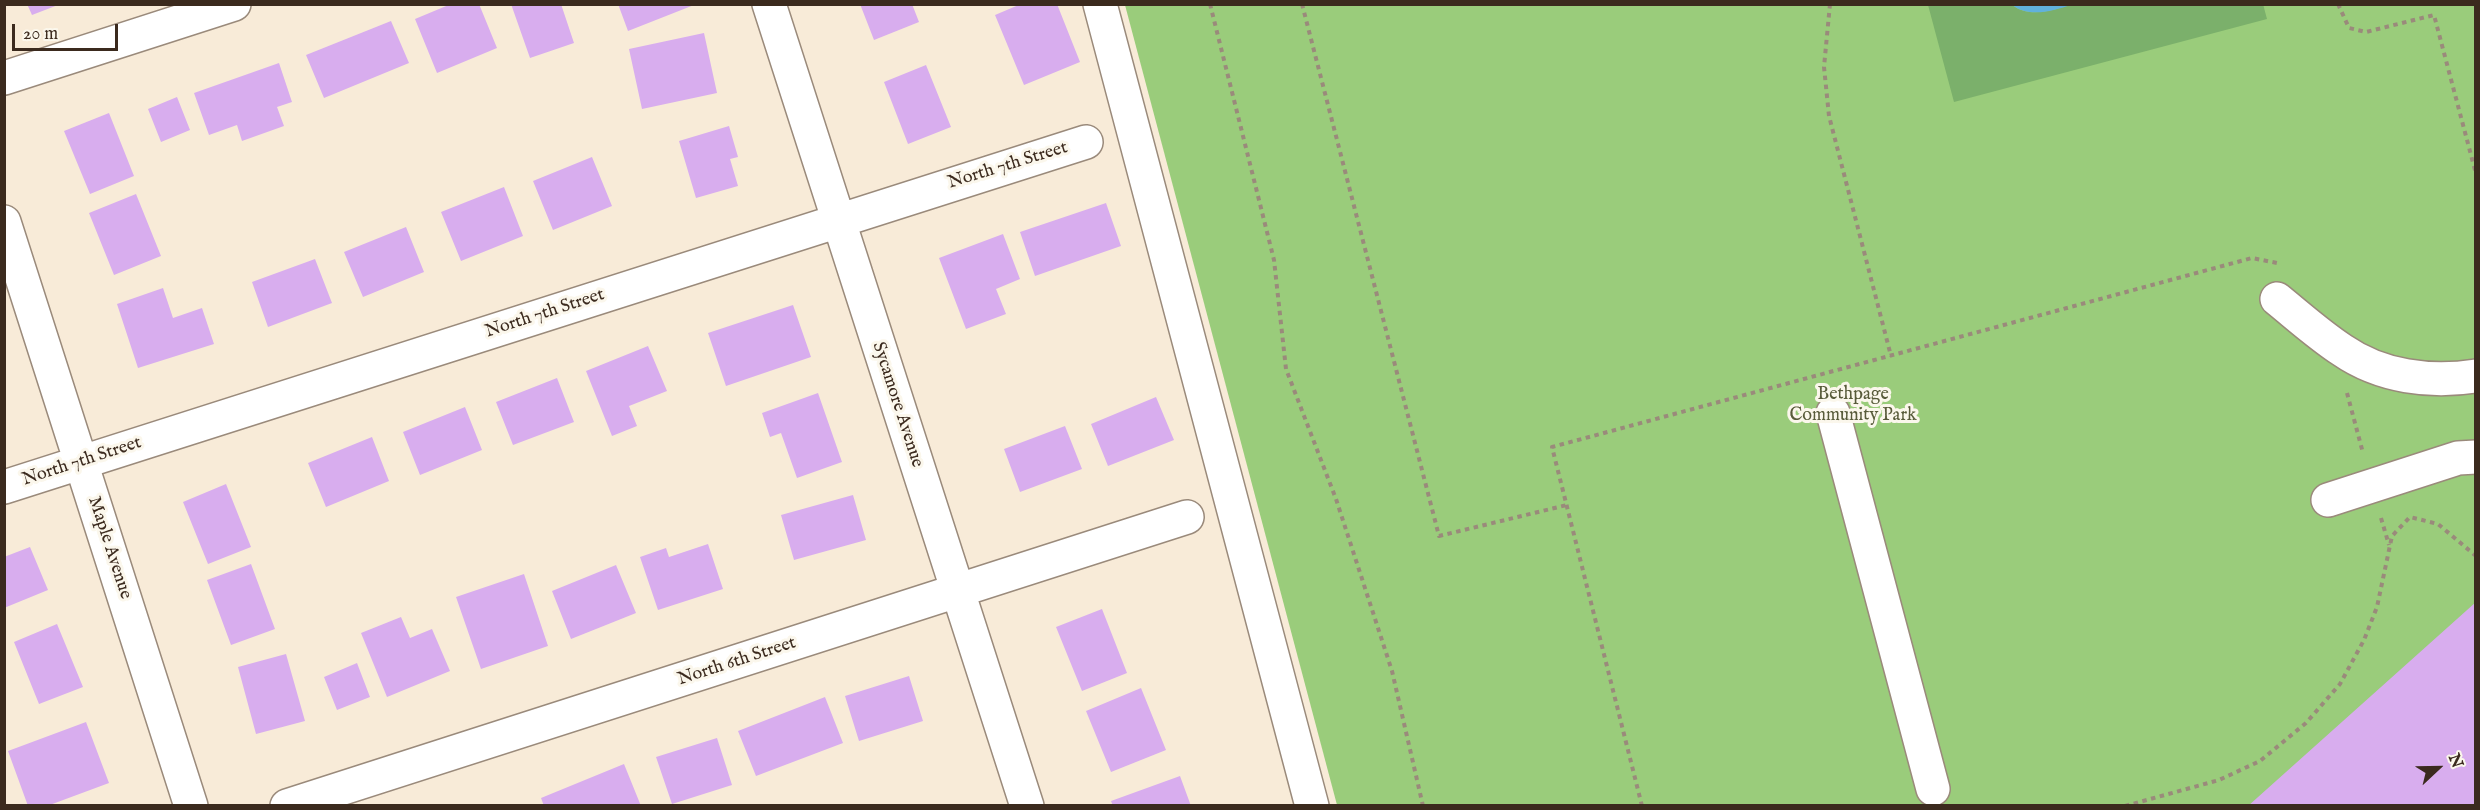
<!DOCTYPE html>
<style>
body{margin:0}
#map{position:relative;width:2480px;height:810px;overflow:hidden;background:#f8ebd8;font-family:"IM FELL English",serif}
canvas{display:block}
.frame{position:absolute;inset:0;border:6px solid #3b2a1e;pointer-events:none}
.north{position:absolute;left:2408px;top:738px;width:60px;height:60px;-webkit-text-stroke:4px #fbf7ec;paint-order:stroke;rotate:68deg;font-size:16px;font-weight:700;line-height:24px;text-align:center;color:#3b2a1e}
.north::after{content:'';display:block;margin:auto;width:21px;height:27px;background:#3b2a1e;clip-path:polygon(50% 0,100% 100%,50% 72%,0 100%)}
.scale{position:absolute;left:12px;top:24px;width:106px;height:27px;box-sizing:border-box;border:3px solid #3b2a1e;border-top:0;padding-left:8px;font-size:18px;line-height:21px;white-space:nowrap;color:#3b2a1e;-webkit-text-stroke:4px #fbf7ec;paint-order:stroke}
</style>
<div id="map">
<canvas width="2480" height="810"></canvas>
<div class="frame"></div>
<div class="north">N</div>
<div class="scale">20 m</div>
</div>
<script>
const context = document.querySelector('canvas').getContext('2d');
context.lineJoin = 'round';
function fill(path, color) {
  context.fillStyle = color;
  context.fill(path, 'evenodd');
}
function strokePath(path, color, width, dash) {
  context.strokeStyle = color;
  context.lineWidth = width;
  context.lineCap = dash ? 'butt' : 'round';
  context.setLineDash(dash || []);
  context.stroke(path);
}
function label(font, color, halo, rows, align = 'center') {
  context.font = font + ' "IM FELL English",serif';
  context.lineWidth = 6;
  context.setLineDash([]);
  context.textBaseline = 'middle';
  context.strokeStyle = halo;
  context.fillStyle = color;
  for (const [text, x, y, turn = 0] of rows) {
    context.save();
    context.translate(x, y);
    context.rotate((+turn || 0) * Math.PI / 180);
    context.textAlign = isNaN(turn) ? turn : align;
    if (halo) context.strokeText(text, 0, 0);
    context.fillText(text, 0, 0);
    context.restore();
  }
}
fill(new Path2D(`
 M1125,5H2475V805H1337Z`), '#9acc7b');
fill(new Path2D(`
 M2071,4H2263L2267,19L1954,102L1928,5H2012C2030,18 2052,11 2071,4Z`), '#7bb06b');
fill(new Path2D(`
 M2012,5H2071C2052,11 2030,18 2012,5Z`), '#61b1dc');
fill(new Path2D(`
 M27,4H58V5L32,15Z
 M451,4H479L497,48L437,73L415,19Z
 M511,4H561L574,43L530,58Z
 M618,4H694V5L628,31Z
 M860,4H912L919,22L874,40Z
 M1021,4H1057L1080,62L1024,85L995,15Z
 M391,21L409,63L324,98L306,55Z
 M704,33L717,93L642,109L629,49Z
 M279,63L292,102L277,107L284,126L242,141L237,125L209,135L194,93Z
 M926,65L951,127L908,144L884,82Z
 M177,97L190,130L161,142L148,109Z
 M109,113L134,176L90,194L64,131Z
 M729,126L738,157L730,159L738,186L696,198L679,141Z
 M592,157L612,206L553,230L533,181Z
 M504,187L523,236L461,261L441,212Z
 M136,194L161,256L114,275L89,213Z
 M1106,203L1121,246L1035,276L1020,232Z
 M406,227L424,272L363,297L344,252Z
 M1003,234L1020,279L996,289L1006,314L966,329L939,258Z
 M315,259L332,303L268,327L252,282Z
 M163,288L173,318L202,308L214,344L138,368L117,304Z
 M793,305L811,357L726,386L708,333Z
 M648,346L667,391L629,406L637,426L612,436L586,371Z
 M557,378L574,422L513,445L496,402Z
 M818,393L842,462L797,478L781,433L770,437L762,413Z
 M1156,397L1174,440L1108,466L1091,424Z
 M465,407L482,450L420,475L403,432Z
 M1065,426L1082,469L1020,492L1004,449Z
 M372,437L389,481L326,507L308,463Z
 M226,484L251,547L208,564L183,502Z
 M853,495L866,540L794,560L781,515Z
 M708,544L723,589L658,610L640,557L666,548L669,557Z
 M30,547L48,590L4,608V557Z
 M251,564L275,629L231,645L207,580Z
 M616,565L636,613L571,639L552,591Z
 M524,574L548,646L481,669L456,597Z
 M2476,602V806H2248Z
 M1102,609L1127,673L1082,691L1056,627Z
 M401,617L410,638L432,629L450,671L387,697L361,633Z
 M57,624L83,687L39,704L14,642Z
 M286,654L305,721L256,734L238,667Z
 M357,663L370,697L337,710L324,677Z
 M909,676L923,721L859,741L845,696Z
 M1141,688L1166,750L1111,772L1086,711Z
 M825,697L843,743L756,776L738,731Z
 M86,722L109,783L47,806H28L8,751Z
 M717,738L732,785L672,804L656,757Z
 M624,764L641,806H544L541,798Z
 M1180,776L1191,806H1113L1111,801Z`), '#d8adee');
const minor = new Path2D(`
 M769,4L1027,806
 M1100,4L1312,806
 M4,78L234,4
 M4,222L191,806
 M2277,299C2298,316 2319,335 2342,350C2381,377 2430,383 2476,376
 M1833,413L1933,789
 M4,487L1086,142
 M2328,500L2458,458L2476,457
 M287,806L1187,517`);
strokePath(minor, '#9a8a7b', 36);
strokePath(new Path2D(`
 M1210,4L1274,260L1286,369L1336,499L1392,671L1423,806
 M1302,4L1439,536L1567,505
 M1830,4L1824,67L1829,116L1891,356
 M2338,4L2349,28L2366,32L2434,15L2476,174
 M2347,393L2363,453
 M2381,518L2389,545
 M1642,806L1552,447L2252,258L2277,263
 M2125,806L2219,780L2260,761L2306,723L2340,684L2364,640L2377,607L2392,536L2410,517L2438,524L2476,556`), '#9a8a7b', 4, [4.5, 4.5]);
strokePath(minor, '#fff', 33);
label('18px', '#3b2a1e', '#fbf7ec', [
 ["North 7th Street",1008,166,-17],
 ["North 7th Street",545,314,-18],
 ["Sycamore Avenue",897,405,72],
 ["North 7th Street",82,462,-18],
 ["Maple Avenue",109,548,72],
 ["North 6th Street",737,662,-18]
]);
label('18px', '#585b3a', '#fbf7ec', [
 ["Bethpage",1853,395],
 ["Community Park",1853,416]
]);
</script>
